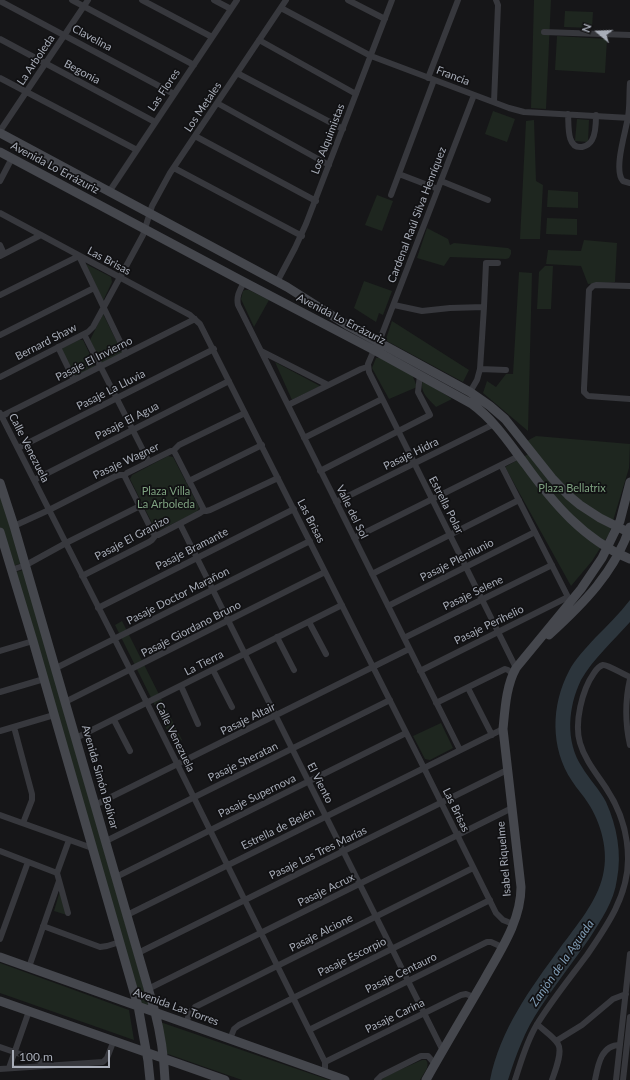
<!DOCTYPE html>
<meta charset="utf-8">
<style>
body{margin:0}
#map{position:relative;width:630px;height:1080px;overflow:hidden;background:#161618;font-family:Lato,sans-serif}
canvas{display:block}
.north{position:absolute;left:578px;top:12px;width:40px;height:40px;-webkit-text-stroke:3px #111113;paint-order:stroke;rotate:289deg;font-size:11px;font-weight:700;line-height:16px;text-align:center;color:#a8adb8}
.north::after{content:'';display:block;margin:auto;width:14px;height:18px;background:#a8adb8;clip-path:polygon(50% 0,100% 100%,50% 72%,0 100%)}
.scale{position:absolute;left:12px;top:1050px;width:98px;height:18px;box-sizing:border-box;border:2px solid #a8adb8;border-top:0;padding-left:5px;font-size:12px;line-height:14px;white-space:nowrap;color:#a8adb8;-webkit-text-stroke:3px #111113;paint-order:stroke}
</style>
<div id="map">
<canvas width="630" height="1080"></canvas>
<div class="north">N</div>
<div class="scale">100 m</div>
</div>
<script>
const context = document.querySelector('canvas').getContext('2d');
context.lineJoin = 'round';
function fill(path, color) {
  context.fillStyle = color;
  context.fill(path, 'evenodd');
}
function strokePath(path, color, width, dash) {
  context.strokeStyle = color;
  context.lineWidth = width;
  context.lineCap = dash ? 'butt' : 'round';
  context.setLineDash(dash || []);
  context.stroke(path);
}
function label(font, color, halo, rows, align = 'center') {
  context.font = font + ' Lato,sans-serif';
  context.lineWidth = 3.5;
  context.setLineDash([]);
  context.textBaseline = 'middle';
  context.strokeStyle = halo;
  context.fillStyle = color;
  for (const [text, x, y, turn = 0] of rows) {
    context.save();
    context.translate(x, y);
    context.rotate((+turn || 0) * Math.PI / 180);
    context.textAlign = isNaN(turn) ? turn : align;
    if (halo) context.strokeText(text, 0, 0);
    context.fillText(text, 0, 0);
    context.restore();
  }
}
fill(new Path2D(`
 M534,0H551L546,109L531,108Z
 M565,11L593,12L592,28L564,27Z
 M557,36L607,39L605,73L555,70Z
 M493,111L515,119L507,142L485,134Z
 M577,119L589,120L588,142L575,141Z
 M534,120L536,181L543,185L540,239H520L526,121Z
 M548,190L578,192V208L547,207Z
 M377,195L393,201L382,231L365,225Z
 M547,218L577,219V235L546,234Z
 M427,228L448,239L450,245L454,243L508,248L511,250V254L509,258L506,259L450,257L444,266L417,258Z
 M584,240L617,243L615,282L588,284L581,266L546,264L548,250L581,251Z
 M86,264L111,277L112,282L103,301Z
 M545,266H553L551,309H537L539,272Z
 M519,272L532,273L528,431L483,393L487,381L496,387L506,374H513Z
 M364,281L392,291L383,315L379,313L376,322L354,308Z
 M245,290H249L269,300L254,327L241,299L243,291Z
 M103,314L123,354L101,364L90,340Z
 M392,321L469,370L463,382L387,341L386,339Z
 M79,340H83L95,365C91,371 81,376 74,376L61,351L63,348Z
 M376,358H380L412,374L417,387L389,399L372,368Z
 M275,362L320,386L292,400Z
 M423,380L452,399L436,407C428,398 419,392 423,380Z
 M536,436L630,444L629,468L609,534L592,561L571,586L505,467L534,451L527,441Z
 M168,456L173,457L199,507L197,512L160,530L155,529L130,479L132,475Z
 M0,496L22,563L13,566L0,527Z
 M23,570L149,1006L140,1003L16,572Z
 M122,621L182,740L174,744L115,625Z
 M441,723L453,748L430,760L425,759L413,736Z
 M62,884L70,916L54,911Z
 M0,963L129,1010L134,1040L0,993Z
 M160,1022L329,1080H242L165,1053Z
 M422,1060H426C431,1066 423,1074 420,1080H381L386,1076Z`), '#1e261f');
fill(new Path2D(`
 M630,600V622C614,640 593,659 581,680C568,707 565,741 582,767C589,779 600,790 606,802C617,826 622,854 617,879C614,902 601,920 589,939C573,962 555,985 540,1008C525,1030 516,1055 508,1080H490C500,1030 530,989 560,948C576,926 597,902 603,875C609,851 601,823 588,803C583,795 577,789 572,781C550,748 551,705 569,671C575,659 586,648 595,638C607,626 619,614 630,600Z`), '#2c353c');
strokePath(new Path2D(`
 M72,0L194,65
 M142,0L212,37
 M214,0L231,9
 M348,0L385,19
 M0,1L174,94
 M281,8L371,56L509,108L524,112L630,118
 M544,32L630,35
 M0,39L155,122
 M259,40L356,94
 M237,73L343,129
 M0,78L137,150
 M428,78L458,0
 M630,83C629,94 630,106 628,117C626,131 613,170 623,181L630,183
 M494,102L498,5L496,0
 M217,103L329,165
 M568,114C569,124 566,149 582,147C586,146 590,144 592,140C595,135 596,122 596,115
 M0,131L88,0
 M195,136L316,201
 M174,168L302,236
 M399,174L438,189
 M0,181L12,158
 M441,181L488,200
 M109,192L237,0
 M391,195L434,80
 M0,213L190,315L200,324L424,768L496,913L503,920L513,924
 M0,245L4,254
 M0,256L41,235
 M244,282C240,290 236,296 238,305L460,750
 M277,282L295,248L306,224L392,0
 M630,286L596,285L593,286L589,290L584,388V392L588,396L630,399
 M0,295L79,256L126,354
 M394,305L422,311L450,308L484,307
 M84,334L149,462
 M0,335L94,288
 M379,342L474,95
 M58,347L74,380
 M374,350L368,364L369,372L516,668
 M261,351L328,385
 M480,369L506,370
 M0,377L88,332L93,327L143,235L152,206L170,173L286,0
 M470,392L477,380L480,369L484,307L486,263H498
 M288,405L361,369L367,367
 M0,413L147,703L325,1062V1069L324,1073
 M2,416L195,319
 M304,438L382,399
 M18,448L214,349
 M173,451L175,453L203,508V511
 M501,465L568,597L570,599
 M320,471L430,415L418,392L420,375
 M125,475V477L153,533L156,535
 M34,480L229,381
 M189,481L262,445
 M336,502L494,424
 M180,524L443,1051
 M14,526L49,510L116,476L120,475H125L127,473L171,451H173L179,445L245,413
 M354,538L519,456
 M11,570L26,565L66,543L140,506
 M372,574L519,500
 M82,576L149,542L152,540L156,535H158L200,513L203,511H206L210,510L278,478
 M388,606L535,532
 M98,608L294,509
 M309,622L326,654
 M277,637L294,670
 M404,638L552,565
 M0,651L33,641
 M56,668L310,541
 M213,670L232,707
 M420,671L568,597
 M630,679C625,701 625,723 630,745
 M181,686L198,724
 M468,688L492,735
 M0,692L44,679
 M65,702L325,572
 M436,703L505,669L508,670L513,674
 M114,720L130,751
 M14,727L32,794V800L23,823
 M0,731L54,715
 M76,738L342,605
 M95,805L409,649
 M0,815L92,848
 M106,841L390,700
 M0,851L57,873
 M116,877L406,733
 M68,913L57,873L69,840
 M127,915L503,729
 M43,926L100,947L107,946L120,942
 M0,939L28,862
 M138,953L507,770
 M29,967L59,881
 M148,989L512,808
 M186,1023L190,1012L195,1007L473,868
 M537,1024C543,1030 554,1037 558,1044C563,1052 555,1071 552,1080
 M309,1030L487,942H491L502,947
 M230,1039L234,1029L239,1025L490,900
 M556,1041L582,1025L613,999L626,994
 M0,1047L49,1064
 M325,1062L461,995L466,994L474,997
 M9,1068L29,1011
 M0,1069L103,1062L107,1058L114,1040
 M377,1080L381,1076L421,1056H428L435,1064
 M515,1080C521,1062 526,1043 536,1026C551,1001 570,978 587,955C607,926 628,896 628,859C628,833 620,809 606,788C596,773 585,760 580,743C574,723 582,690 594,673C596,670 599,666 603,665C607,664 624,675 630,677
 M595,1080C598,1065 601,1045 620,1045
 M616,1080L630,954
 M623,1080L630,1017`), '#37383d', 6);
strokePath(new Path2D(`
 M0,133L287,287L347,325L470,392L490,406L505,419L552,478L568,495L580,505L600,518L630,533
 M0,152L244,282L374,350L472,404C494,420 509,443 525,464C553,503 584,540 630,559
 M0,483L14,526L155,1012C161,1035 164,1057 165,1080
 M0,532L33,641L138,1006L148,1061L150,1080
 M549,635C583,604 615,572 630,527
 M0,957L345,1080
 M0,1001L225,1080
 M426,1080C445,1046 465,1013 484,980C500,951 521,921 521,887L503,729C505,709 506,686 516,668L581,589L602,558L620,521L630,482`), '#45474d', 9);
label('11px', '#a8adb8', '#111113', [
 ["Clavelina",92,38,28],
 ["La Arboleda",36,60,-56],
 ["Begonia",82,72,28],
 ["Francia",453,76,21],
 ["Las Flores",164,90,-56],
 ["Los Metales",203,107,-56],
 ["Los Alquimistas",328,139,-69],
 ["Avenida Lo Errázuriz",55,168,28],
 ["Cardenal Raúl Silva Henríquez",417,215,-69],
 ["Las Brisas",109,261,28],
 ["Avenida Lo Errázuriz",341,319,27],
 ["Bernard Shaw",46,342,-27],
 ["Pasaje El Invierno",94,359,-27],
 ["Pasaje La Lluvia",111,390,-27],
 ["Pasaje El Agua",127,421,-27],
 ["Calle Venezuela",29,448,63],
 ["Pasaje Hidra",411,454,-26],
 ["Pasaje Wagner",126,461,-25],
 ["Estrella Polar",446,505,63],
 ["Valle del Sol",352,512,64],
 ["Las Brisas",311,521,63],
 ["Pasaje El Granizo",132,538,-28],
 ["Pasaje Bramante",192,549,-27],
 ["Pasaje Plenilunio",457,560,-27],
 ["Pasaje Selene",473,593,-26],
 ["Pasaje Doctor Marañon",178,596,-27],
 ["Pasaje Perihelio",489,625,-26],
 ["Pasaje Giordano Bruno",191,629,-27],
 ["La Tierra",204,663,-27],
 ["Pasaje Altair",248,719,-26],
 ["Calle Venezuela",175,737,64],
 ["Pasaje Sheratan",243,762,-26],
 ["Avenida Simón Bolívar",100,777,74],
 ["El Viento",320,783,63],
 ["Pasaje Supernova",257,796,-26],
 ["Las Brisas",456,810,64],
 ["Estrella de Belén",278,829,-26],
 ["Pasaje Las Tres Marías",318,853,-26],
 ["Isabel Riquelme",504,859,-95],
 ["Pasaje Acrux",326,890,-26],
 ["Pasaje Alcione",321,933,-27],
 ["Pasaje Escorpio",352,957,-26],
 ["Pasaje Centauro",401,973,-26],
 ["Avenida Las Torres",176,1007,20],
 ["Pasaje Carina",395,1016,-26]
]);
label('11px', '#7fa381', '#111113', [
 ["Plaza Bellatrix",572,488],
 ["Plaza Villa",166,491],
 ["La Arboleda",166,504]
]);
label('italic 12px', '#7f9bb3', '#111113', [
 ["Zanjón de la Aguada",562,963,-55]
]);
</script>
